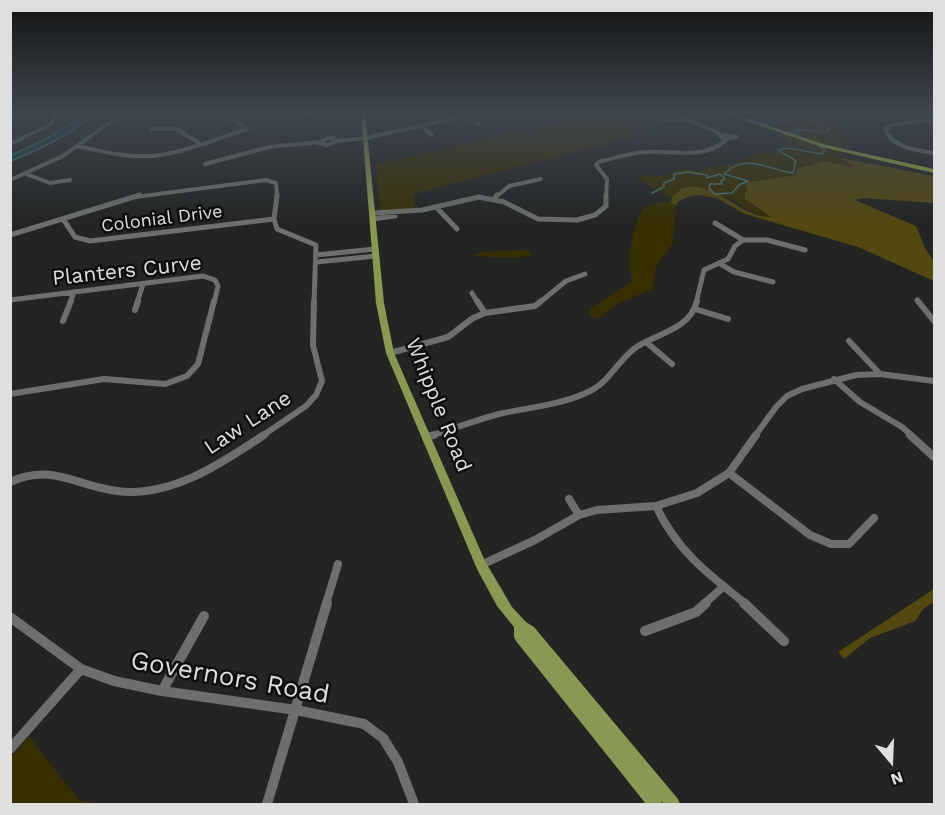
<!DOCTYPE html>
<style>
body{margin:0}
#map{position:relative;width:945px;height:815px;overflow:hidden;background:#232523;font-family:"Work Sans",sans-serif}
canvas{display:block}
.frame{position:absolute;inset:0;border:12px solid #dee0de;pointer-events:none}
.north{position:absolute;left:861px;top:731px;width:60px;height:60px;-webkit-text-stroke:4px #0d0e0d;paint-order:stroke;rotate:161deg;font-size:16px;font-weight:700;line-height:24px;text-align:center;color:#dee0de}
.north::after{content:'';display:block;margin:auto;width:21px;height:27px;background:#dee0de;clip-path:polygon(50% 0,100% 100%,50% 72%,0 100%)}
</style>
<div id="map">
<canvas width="945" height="815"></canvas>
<div class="frame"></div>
<div class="north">N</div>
</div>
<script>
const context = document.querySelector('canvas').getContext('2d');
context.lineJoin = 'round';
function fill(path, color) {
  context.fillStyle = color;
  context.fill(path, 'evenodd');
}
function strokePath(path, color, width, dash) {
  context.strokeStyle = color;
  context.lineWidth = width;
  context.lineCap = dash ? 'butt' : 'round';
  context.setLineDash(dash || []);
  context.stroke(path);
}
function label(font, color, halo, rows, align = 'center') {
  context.font = font + ' "Work Sans",sans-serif';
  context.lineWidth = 5;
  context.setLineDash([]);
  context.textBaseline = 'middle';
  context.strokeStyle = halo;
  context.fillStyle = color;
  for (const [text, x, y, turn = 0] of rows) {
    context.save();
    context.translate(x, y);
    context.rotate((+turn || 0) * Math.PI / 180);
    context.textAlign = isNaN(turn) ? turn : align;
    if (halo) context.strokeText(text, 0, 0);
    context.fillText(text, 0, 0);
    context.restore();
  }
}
fill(new Path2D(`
 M602,112H622L644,134L413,194L414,208L380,211L376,164Z
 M795,112H836L835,117L844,127L847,138L839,156L857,167L852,168L831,162L790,176L748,182L750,204L772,217C754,218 745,205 729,198C714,193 696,192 681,189L672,197L668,196L637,179L643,175L667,176L678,169L700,171L714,166L733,164L751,155L780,151L789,147L786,144L787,141L778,137L785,131H789L790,127L767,117L787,119Z
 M661,202H671L676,206L673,243L656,267L653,289L619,303L598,319L589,316L591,308L631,282C633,276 629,271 629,264C630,244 634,226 643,208Z
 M522,250H528L532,255L515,258L472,256L483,252Z
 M29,736L78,799L95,804H11V757Z`), '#372f02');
fill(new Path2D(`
 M841,158L934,176V203L863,198L855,200L916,226L925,248L934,262V281L858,247L745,214L717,198L699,195L687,197L678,202L676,206L671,202L672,197C676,194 679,190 683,188C713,178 742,219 771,217L745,199V193L748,190L745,186L748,182L790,176L796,175L797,169L825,161L856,168Z
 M934,589V602L923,609L915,621L870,638L844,659L838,652Z`), '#53480f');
const water = new Path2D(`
 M85,112H97C71,135 42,148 11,161V155C37,144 64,131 85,112Z`);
fill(water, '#074845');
strokePath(water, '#487673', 1.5);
strokePath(new Path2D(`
 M794,112L796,115L825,125L829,129L826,132L801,130L792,133L797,135
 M652,193L664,187V183L674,179V174L689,172L707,175V178L720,174L725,179L721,181L722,184H710L709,188L715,194L732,193L739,185L748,181L724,174C746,152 769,170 793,173L796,161L778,150L786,148L823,154L825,150L818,145`), '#487673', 1.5);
strokePath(new Path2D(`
 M279,112L290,118L310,112
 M516,112L521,115
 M658,112L653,114L660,120H686
 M466,116L479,124
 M934,119L892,125L885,129C893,148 916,150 934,153
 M421,126L432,135
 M152,129H177L199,143
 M722,135L737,137L725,139
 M328,138H333L335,142L327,145L318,143Z
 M335,141L365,138L484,112
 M10,144L51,124L59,112
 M77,146C101,151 127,158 152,156C184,153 216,139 247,129L221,112
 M205,164L269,147L318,142
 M26,174L50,183L70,180
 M10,180L63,156L124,112
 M135,197L266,180L276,183L277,197
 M496,197L509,186L541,179
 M606,197L607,179L596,165L599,162C614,158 630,153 646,152C672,150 703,160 725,141L717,132L669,112`), '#6c6f6c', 4);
strokePath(new Path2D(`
 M277,195L274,219L277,229L316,245L314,303
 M494,199L497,195
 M436,207L457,229
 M373,213L422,210L479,197L504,202L538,219L577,220L595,215L606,206V195
 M63,219L75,237L90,241L274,219
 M372,219L395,216
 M715,223L743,240
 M10,235L140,195
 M316,255L375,249
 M317,262L376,256
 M719,263L734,272L773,282
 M472,293L478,303
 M10,300L203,276L215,280L218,286L214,303
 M917,300L919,303
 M70,303L74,292
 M137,303L143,284
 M539,303L566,281L585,274
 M696,303L704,270L728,259L735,246L743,240H767L805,250`), '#6c6f6c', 5);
strokePath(new Path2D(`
 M477,301L485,313
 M918,301L934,321
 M695,309L728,319
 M135,310L138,301
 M63,321L71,301
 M849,341L880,374
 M646,342L672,364
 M390,353L448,337L473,318L485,313L535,306L541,301
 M834,379L860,402L902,427L912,436
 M10,394L104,379L165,384L187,376L198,364L214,301
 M262,436L306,406L316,395L322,381L313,345L314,301
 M430,436C453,429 476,420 499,414C530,407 564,405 592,390C610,381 620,357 638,346C659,333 690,329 697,301
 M755,436L776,407L787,396L802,389L856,375L880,374L934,381`), '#6c6f6c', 6);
strokePath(new Path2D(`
 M910,435L934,457
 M427,437L434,435
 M729,473L810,535L831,544H849L874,518
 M10,482C53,463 76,486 117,491C171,498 222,463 264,435
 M569,499L579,515
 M656,506C677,551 708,574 746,604
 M481,565L535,540L579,515L597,510L656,506L697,493L729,473L756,435
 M326,604L338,564
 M704,604L724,586`), '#6c6f6c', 8);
strokePath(new Path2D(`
 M744,603L784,641
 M10,617L81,669L114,681L162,691L296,710L364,724L383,738L398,762L414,804
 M645,631L696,612L706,603
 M162,691L204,616
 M10,749L81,669
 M267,804L327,603`), '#6c6f6c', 10);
fill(new Path2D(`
 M361,112H365L384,303L394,353L485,561L512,607L526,622L534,627L678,799L680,804H664L661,801L662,804H646L516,641L514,637V627L497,606L477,569L386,353L376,303Z`), '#889a52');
fill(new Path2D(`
 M721,112H728L826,145L934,169V173L822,147Z`), '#9bb641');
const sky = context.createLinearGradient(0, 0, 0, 226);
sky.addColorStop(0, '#131413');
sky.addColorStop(0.5, '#3f4650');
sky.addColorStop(1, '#3f465000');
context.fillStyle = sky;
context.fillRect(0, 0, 945, 226);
label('18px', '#dee0de', '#0d0e0d', [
 ["Colonial Drive",162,219,-7]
]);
label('21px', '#dee0de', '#0d0e0d', [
 ["Planters Curve",127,271,-6],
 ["Whipple Road",438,405,68],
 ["Law Lane",248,423,-33]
]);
label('26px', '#dee0de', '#0d0e0d', [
 ["Governors Road",230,678,10]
]);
</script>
